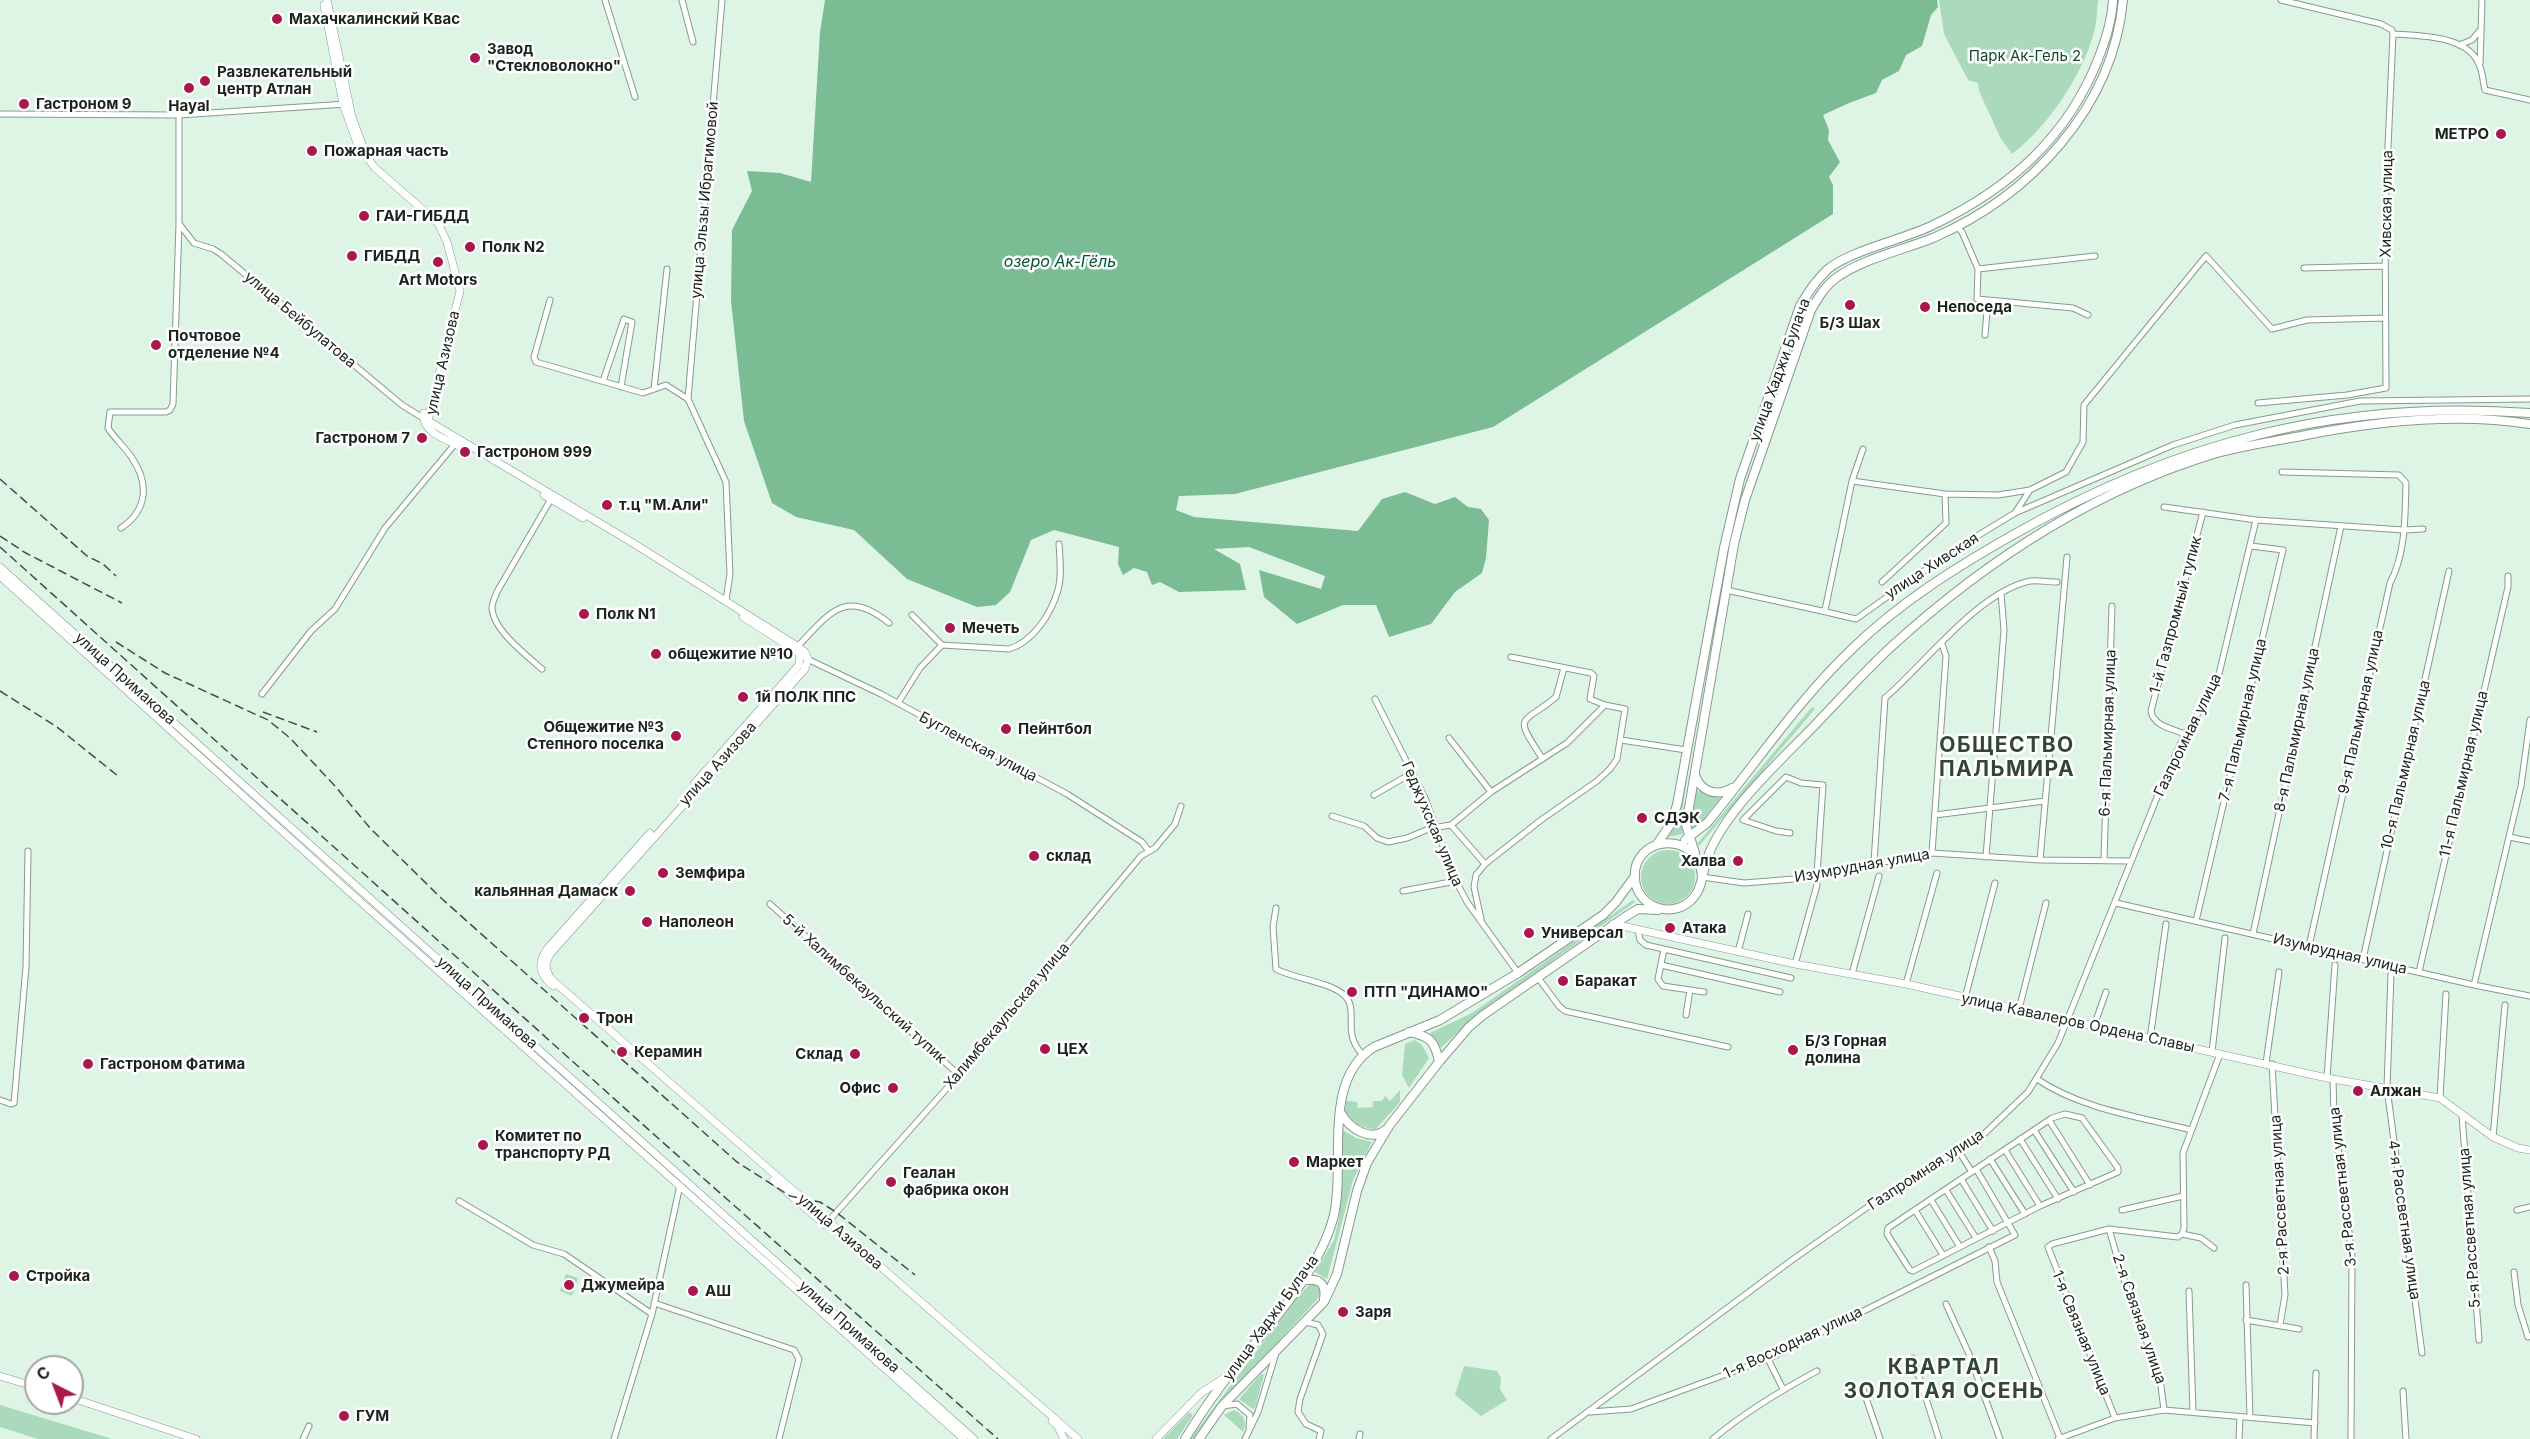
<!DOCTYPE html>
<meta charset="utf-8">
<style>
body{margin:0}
#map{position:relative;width:2530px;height:1439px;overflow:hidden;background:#def5e5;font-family:Inter,sans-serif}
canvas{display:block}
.north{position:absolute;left:24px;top:1355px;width:60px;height:60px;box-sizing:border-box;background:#fff;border:2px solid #a4a7a5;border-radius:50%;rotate:318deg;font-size:16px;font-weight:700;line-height:24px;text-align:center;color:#1c241f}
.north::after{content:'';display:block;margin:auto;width:21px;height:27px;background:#aa174e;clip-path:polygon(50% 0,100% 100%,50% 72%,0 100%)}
</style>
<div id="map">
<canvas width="2530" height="1439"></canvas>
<div class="north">С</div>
</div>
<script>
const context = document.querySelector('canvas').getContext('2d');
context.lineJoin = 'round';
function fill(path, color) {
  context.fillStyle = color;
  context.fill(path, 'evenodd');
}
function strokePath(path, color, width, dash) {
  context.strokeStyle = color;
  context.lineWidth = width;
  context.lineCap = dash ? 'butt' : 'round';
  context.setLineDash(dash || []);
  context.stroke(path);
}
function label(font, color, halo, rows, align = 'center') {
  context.font = font + ' Inter,sans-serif';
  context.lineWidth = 5;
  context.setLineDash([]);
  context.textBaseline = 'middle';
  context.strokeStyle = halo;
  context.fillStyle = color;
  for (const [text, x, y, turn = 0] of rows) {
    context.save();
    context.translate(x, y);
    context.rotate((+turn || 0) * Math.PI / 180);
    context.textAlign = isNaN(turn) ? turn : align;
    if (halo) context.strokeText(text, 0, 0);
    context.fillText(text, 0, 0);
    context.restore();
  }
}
fill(new Path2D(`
 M1939,0H2098C2097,9 2097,19 2095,28C2085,72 2048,127 2012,154L2000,137L1979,91L1978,83L1968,80L1944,34Z
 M1815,707L1814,710L1699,846L1697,844L1811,708Z
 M1690,757L1681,820L1683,834L1668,837L1677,821Z
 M1695,790L1718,796L1720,799L1699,825L1690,830V817Z
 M1641 877a27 27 0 1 1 54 0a27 27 0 1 1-54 0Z
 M1633,900L1635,902L1475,1016L1441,1048L1430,1033L1472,1013Z
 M1415,1040L1422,1045L1429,1058L1409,1088L1402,1075L1405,1044Z
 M1400,1090V1102L1376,1129C1362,1129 1353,1122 1345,1111L1346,1101L1357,1102L1358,1108L1373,1107V1101H1382L1385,1096L1390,1101Z
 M1343,1130L1356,1138L1372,1142L1353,1180L1327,1279L1315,1272L1334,1240L1339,1218Z
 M566,1274L578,1278L572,1296L560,1291Z
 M1313,1283L1320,1290L1321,1294L1315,1302L1221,1402L1194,1439H1190L1297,1298L1308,1286Z
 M1464,1366L1497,1371L1501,1378L1500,1389L1507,1400L1481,1416L1455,1395Z
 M1261,1374L1264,1375L1255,1408L1253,1409L1239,1399Z
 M0,1405L112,1439H38L0,1427Z
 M1234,1410C1244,1415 1247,1421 1243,1432L1224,1415Z
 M1189,1412L1193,1415L1177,1439H1163Z`), '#abd9bb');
fill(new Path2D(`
 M825,0H1937L1938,7L1931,15L1922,46L1906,55L1899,71L1882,80L1876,93L1849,103L1823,115L1829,130L1828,140L1840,162L1829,177L1833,185V214L1493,427L1235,494L1179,496L1176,510L1194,517L1358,531L1382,499L1405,492L1435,504L1455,497L1468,507L1481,509L1489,520L1486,558L1482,573L1455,592L1431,624L1389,637L1376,605H1343L1297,624L1264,597L1259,570L1321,589L1325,576L1249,547L1214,549L1240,564L1246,590L1179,592L1160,582L1152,585L1147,572L1134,568L1123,575L1118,564L1119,547L1054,530L1031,540L1010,592L996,605L977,607L907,579L854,530L796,517L772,503L744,421L731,301L732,230L752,191L747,171L780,173L811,182L820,32Z`), '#7cbc94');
const street = new Path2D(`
 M605,0L635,97
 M682,0L693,42
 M2281,0L2381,24L2392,30L2393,34C2421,36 2470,35 2480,67C2483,74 2483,83 2485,90L2530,100
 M2459,45L2472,40L2481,29
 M2480,64L2482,0
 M0,114L179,115L346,104
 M180,225L194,243L213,249L221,254L402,405L423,418
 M1956,226L1962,232L1978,269L2095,256
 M2304,268L2385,266
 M1978,269L1977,299L1988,300L1985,335
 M550,300L534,357L536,362L643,393L666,385L688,399L726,482L730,574L726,600
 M1988,300L2073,308L2088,315
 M603,381L624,319L632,322L621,387
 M654,389L667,269
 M688,399L722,0
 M2258,403L2347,395L2386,388L2385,215L2393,34
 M2282,472L2399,475L2406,483C2405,516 2406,553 2390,583L2309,946
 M1852,481L1945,494L1998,495L2030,490L2066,472L2083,442L2084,405L2206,256L2272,329L2307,320L2385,318
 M2164,507L2256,520L2404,530L2423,529
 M2015,513L2173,445L2235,425L2360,401L2530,399
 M121,528C148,510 149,483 132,458C125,447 115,439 108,428L110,412H166L170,410L173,404L179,224V115
 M1882,582L1946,523L1945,494
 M1726,590L1822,611L1825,610L1852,481L1863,449
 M1822,611L1856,619L1949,553L2015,513L2030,490
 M912,615L942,645
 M795,649C828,616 843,586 889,623
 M1511,657L1591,673L1594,676L1590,699L1605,705
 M805,658L881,694L1067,794L1142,842L1148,850
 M542,669C526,655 493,630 492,608C492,602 496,595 498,590L551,499
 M262,694L311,631L335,609L385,528L455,444
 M1375,699L1425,798L1456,881L1467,902L1518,973
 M898,703L920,668L942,645L1009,649C1033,642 1051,614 1058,590C1062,576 1060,559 1059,544
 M2185,734C2173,729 2153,726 2151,711L2203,512
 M1449,738L1491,792
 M1621,740L1686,750
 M1542,758C1513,713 1521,726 1556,697L1564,668
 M1374,795L1412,773
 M1935,815L2045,801
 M1332,816L1364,826L1377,838L1388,842L1407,838L1431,828L1451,825
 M1451,825L1491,792L1567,743L1605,705L1625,709L1617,759L1610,769L1597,781L1541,820L1485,864L1476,875L1474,887L1481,919
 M1451,825L1485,864
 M1790,833L1776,831L1743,820L1786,777L1801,783L1823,785L1817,874
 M2509,837L2530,841
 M1932,853L1946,656L1942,644
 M1986,857L2004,630L2001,593
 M2040,860L2067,557
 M2104,860L2112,606
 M1874,862L1885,698C1925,664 1978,592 2030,581C2038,580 2049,582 2057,582
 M1702,877L1744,883L1794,879L1932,853L2040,860L2131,861
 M1403,891L1456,881
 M2116,903L2474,985L2530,996
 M770,904L958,1074
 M1276,908L1273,927L1276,969C1295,979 1326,981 1343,994C1361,1009 1340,1032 1363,1055
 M2196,921L2283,550L2251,546
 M1638,930L1640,940L1646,945L1791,978
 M2253,934L2341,526
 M1664,949L1658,979L1663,986L1704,992
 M1738,952L1748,914
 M2363,959L2449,571
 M1795,964L1817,885
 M1661,965L1780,992
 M2419,972L2508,587V576
 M1852,974L1879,876
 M2391,974L2387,1088L2422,1353
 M1539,979L1559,1006L1565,1011L1728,1047
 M1906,984L1937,873
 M2474,985L2521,786L2530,720
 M1965,998L1995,883
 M2019,1009L2046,903
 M1686,1015L1690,990
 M2094,1026L2106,992
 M2150,1039L2166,924
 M2212,1052L2225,938
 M2266,1063L2279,972
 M2272,1064L2285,1295L2280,1325
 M2327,1078L2335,965
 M2037,1079C2081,1109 2140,1117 2191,1130
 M2333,1079L2334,1117L2352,1255L2351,1439
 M2440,1098L2446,994
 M0,1100L11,1104L14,1103L26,967L28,851
 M2065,1114L2082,1118L2118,1168V1172L2040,1206L1913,1271L1910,1270L1887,1234L1888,1228L2052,1118Z
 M2462,1115L2479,1340
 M2049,1120L2090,1185
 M2034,1130L2074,1192
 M2493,1137L2505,1005
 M2020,1139L2058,1199
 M1958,1150L1972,1172
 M2005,1150L2040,1206
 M1990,1159L2025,1214
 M1961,1179L1993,1231
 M1946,1190L1976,1238
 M1931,1200L1960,1247
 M459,1201L533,1245L564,1254L652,1314
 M1915,1210L1943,1255
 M2122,1210L2183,1196
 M2517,1210L2530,1207
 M826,1224L948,1087L1141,856L1155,848L1175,824L1181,806
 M2109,1229L2123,1277L2160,1378L2164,1410
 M2182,1234L2184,1228L2183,1153L2220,1054
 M1989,1247L1995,1261L1997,1282L2060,1438
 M2514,1272L2518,1305L2528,1337L2530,1336
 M2246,1285L2250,1417
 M2189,1291L2193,1412
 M654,1303L794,1350L799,1359L779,1439
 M1946,1304L1969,1354L2000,1439
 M2246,1320L2299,1329
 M1305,1322L1318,1325L1323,1334L1300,1399L1298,1412L1306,1424L1321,1431L1319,1439
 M1913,1358L1939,1439
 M1768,1359L1783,1389
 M1862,1386L1880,1439
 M2403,1391L2406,1439
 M1222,1406L1237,1404L1250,1415L1249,1427
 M1590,1412L1631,1409L1768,1359L2015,1235L1976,1169
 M2115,1418L2048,1247L2052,1244L2109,1229L2178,1237L2182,1234L2201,1238L2214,1248
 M303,1439L309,1426
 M614,1439L652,1314L680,1185
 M1245,1439L1258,1412L1276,1353
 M1359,1439L1360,1434
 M1551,1439L1792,1260L1879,1199L1984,1134L2028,1092L2058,1043L2166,775L2185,734L2214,688L2218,678L2256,520
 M1713,1439C1745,1412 1780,1391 1817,1371
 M2058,1439L2115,1418L2164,1410L2315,1423
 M2239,1439L2240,1417
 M2314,1439L2316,1373`);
const secondary = new Path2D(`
 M327,0L352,117L366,155L374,167L438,223L447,242L460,291L428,418L430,422L633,543L797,646L805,652L808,659L805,669L551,953C544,964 545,968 551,979L1078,1439
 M324,5L343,104L357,143
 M424,413C421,432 445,439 459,446
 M544,495L583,518
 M0,567L974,1439
 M0,576L344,887L964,1439
 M694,784L799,665L800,656L798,652L743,617
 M1613,924L1795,964L1906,984L2327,1078L2440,1098L2493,1137L2518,1148L2530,1150
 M553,986C539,974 537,964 547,949L650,833
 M773,1180L825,1225
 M0,1376L36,1387
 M72,1398L196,1439
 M1052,1421L1057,1425L1064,1439
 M1156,1439L1201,1393L1227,1376`);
const primary = new Path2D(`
 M1695,775C1701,792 1717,797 1732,788
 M1685,840L1707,823C1755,765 1798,700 1853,648C1899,603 1955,568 2011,536C2176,442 2339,399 2530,413
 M1657,844L1670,825L1677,805L1724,548L1740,479L1800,306C1808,292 1816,280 1828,269C1849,251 1905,239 1933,225C2009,189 2068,137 2099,57C2106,39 2112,20 2113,0
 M1695,853L1686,825L1734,544L1745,500L1811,310C1818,298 1825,286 1836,278C1862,259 1903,250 1933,238C2030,196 2113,108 2123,0
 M1702,877C1699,828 1630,835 1635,880C1638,909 1676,920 1694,897C1702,888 1702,874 1706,863C1718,817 1781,760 1814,726C1839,700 1864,672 1891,647C1985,561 2094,490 2217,453C2246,445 2277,441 2306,435C2377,421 2459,413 2530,424
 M1409,1032C1430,1036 1435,1041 1439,1062
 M1340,1112C1349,1128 1371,1144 1388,1128
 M1302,1281C1317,1277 1327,1282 1324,1299
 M1185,1439C1199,1416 1215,1393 1232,1371C1268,1326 1320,1272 1334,1215C1346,1164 1321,1080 1374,1047L1440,1020L1518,973L1603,915L1616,902L1635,876
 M1199,1439L1222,1406L1324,1302L1337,1274L1357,1191L1367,1163L1389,1126L1439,1062L1469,1027L1482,1016L1625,917L1638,909L1658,910`);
strokePath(street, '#859b8c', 7);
strokePath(secondary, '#859b8c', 8);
strokePath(primary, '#859b8c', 10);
strokePath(street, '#fff', 5);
strokePath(secondary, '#fff', 7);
strokePath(primary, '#fff', 8);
strokePath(new Path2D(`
 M0,479L87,556L103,564L116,576
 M0,536L24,552L122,603
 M0,547L659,1139L998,1439
 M116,642L165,673L268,720L290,738L335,786L370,828L441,898L737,1162L790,1196L820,1202L836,1212L915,1275
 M0,691L57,727L118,776
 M263,712L317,732`), '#424d46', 1.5, [9, 4.5]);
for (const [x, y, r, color] of [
 [277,19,6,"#aa174e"],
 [475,58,6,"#aa174e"],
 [205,81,6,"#aa174e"],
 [189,88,6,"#aa174e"],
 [24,104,6,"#aa174e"],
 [2501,134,6,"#aa174e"],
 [312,151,6,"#aa174e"],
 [364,216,6,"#aa174e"],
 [470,247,6,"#aa174e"],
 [352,256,6,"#aa174e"],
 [438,262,6,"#aa174e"],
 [1850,305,6,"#aa174e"],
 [1925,307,6,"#aa174e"],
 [156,345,6,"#aa174e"],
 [422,438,6,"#aa174e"],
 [465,452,6,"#aa174e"],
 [607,505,6,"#aa174e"],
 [584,614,6,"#aa174e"],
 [950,628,6,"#aa174e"],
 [656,654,6,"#aa174e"],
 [743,697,6,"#aa174e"],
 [1006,729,6,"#aa174e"],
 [676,736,6,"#aa174e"],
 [1642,818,6,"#aa174e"],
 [1034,856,6,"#aa174e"],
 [1738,861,6,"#aa174e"],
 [663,873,6,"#aa174e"],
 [630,891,6,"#aa174e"],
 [647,922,6,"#aa174e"],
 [1670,928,6,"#aa174e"],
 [1529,933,6,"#aa174e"],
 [1563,981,6,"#aa174e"],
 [1352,992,6,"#aa174e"],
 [584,1018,6,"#aa174e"],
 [1045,1049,6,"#aa174e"],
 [1793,1050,6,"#aa174e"],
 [622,1052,6,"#aa174e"],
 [855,1054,6,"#aa174e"],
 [88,1064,6,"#aa174e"],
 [893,1088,6,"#aa174e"],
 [2358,1091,6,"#aa174e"],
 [483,1145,6,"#aa174e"],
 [1294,1162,6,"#aa174e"],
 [891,1182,6,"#aa174e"],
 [14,1276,6,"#aa174e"],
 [569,1285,6,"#aa174e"],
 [693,1291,6,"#aa174e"],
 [1343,1312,6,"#aa174e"],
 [344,1416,6,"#aa174e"]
]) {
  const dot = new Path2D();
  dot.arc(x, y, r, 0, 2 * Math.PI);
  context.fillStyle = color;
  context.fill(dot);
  strokePath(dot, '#fff', 2);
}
label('bold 15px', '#1c241f', '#fff', [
 ["Махачкалинский Квас",289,19],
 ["Завод",487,49],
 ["\"Стекловолокно\"",487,66],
 ["Развлекательный",217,72],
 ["центр Атлан",217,89],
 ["Гастроном 9",36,104],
 ["Hayal",189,106,"center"],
 ["МЕТРО",2489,134,"right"],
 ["Пожарная часть",324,151],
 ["ГАИ-ГИБДД",376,216],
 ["Полк N2",482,247],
 ["ГИБДД",364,256],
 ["Art Motors",438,280,"center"],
 ["Непоседа",1937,307],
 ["Б/З Шах",1850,323,"center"],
 ["Почтовое",168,336],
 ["отделение №4",168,353],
 ["Гастроном 7",410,438,"right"],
 ["Гастроном 999",477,452],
 ["т.ц \"М.Али\"",619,505],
 ["Полк N1",596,614],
 ["Мечеть",962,628],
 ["общежитие №10",668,654],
 ["1й ПОЛК ППС",755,697],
 ["Общежитие №3",664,727,"right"],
 ["Степного поселка",664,744,"right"],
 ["Пейнтбол",1018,729],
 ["СДЭК",1654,818],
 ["склад",1046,856],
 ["Халва",1726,861,"right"],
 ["Земфира",675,873],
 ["кальянная Дамаск",618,891,"right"],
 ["Наполеон",659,922],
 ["Атака",1682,928],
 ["Универсал",1541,933],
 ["Баракат",1575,981],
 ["ПТП \"ДИНАМО\"",1364,992],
 ["Трон",596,1018],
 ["Б/З Горная",1805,1041],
 ["долина",1805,1058],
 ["ЦЕХ",1057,1049],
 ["Керамин",634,1052],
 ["Склад",843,1054,"right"],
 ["Гастроном Фатима",100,1064],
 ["Офис",881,1088,"right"],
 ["Алжан",2370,1091],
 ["Комитет по",495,1136],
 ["транспорту РД",495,1153],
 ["Маркет",1306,1162],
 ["Геалан",903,1173],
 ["фабрика окон",903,1190],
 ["Стройка",26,1276],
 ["Джумейра",581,1285],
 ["АШ",705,1291],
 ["Заря",1355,1312],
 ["ГУМ",356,1416]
], 'left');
label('15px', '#16482d', '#fff', [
 ["Парк Ак-Гель 2",2025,56]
]);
label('15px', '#1c241f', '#fff', [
 ["улица Эльзы Ибрагимовой",705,200,-85],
 ["Хивская улица",2387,204,-89],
 ["улица Бейбулатова",300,320,40],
 ["улица Азизова",443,363,-77],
 ["улица Хаджи Булача",1780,370,-70],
 ["улица Хивская",1932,566,-33],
 ["1-й Газпромный тупик",2176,615,-75],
 ["улица Примакова",125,679,42],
 ["9-я Пальмирная улица",2361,712,-78],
 ["7-я Пальмирная улица",2243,720,-77],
 ["8-я Пальмирная улица",2297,730,-78],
 ["6-я Пальмирная улица",2108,733,-88],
 ["Газпромная улица",2188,735,-64],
 ["Бугленская улица",978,747,28],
 ["улица Азизова",718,764,-48],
 ["10-я Пальмирная улица",2406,765,-77],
 ["11-я Пальмирная улица",2464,774,-77],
 ["Геджухская улица",1432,824,67],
 ["Изумрудная улица",1862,866,-10],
 ["Изумрудная улица",2340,954,13],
 ["5-й Халимбекаульский тупик",864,989,42],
 ["улица Примакова",487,1003,42],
 ["Халимбекаульская улица",1007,1016,-50],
 ["улица Кавалеров Ордена Славы",2078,1023,12],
 ["Газпромная улица",1926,1170,-33],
 ["3-я Рассветная улица",2343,1187,-96],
 ["2-я Рассветная улица",2280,1195,-93],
 ["4-я Рассветная улица",2404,1220,82],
 ["5-я Рассветная улица",2470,1228,-94],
 ["улица Азизова",840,1232,41],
 ["улица Хаджи Булача",1271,1318,-54],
 ["2-я Связная улица",2139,1319,71],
 ["улица Примакова",849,1327,42],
 ["1-я Связная улица",2081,1333,68],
 ["1-я Восходная улица",1793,1343,-25]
]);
label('italic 16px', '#015530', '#fff', [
 ["озеро Ак-Гёль",1060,262]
]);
context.letterSpacing = '1.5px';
label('bold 21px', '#324538', '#fff', [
 ["ОБЩЕСТВО",2007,746],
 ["ПАЛЬМИРА",2007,770],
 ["КВАРТАЛ",1944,1368],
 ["ЗОЛОТАЯ ОСЕНЬ",1944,1392]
]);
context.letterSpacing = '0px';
</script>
